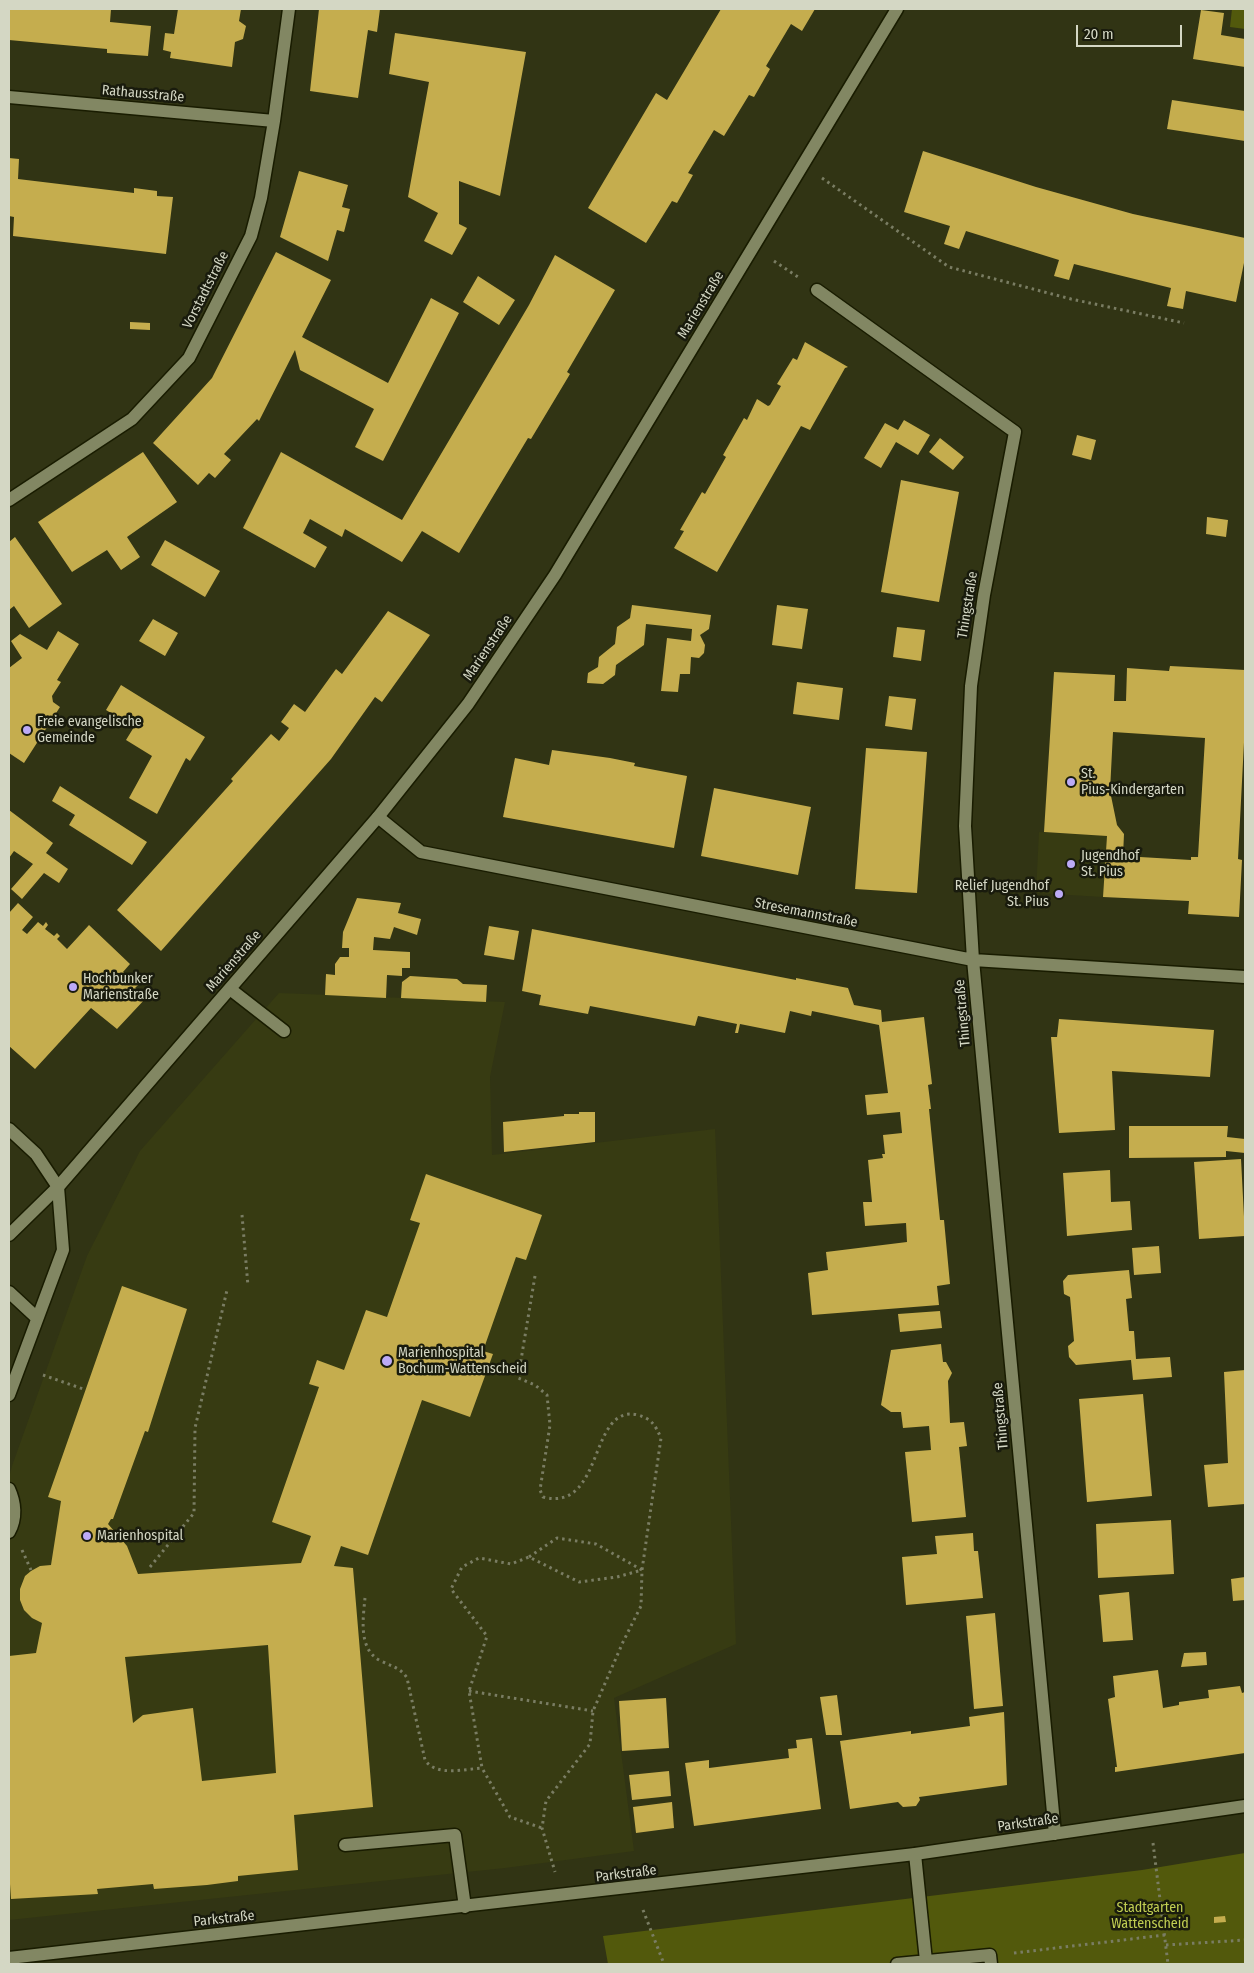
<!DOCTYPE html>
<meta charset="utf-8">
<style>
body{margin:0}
#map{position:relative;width:1254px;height:1973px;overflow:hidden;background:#313414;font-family:"Fira Sans Condensed",sans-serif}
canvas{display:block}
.frame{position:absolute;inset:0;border:10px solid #d4d7c4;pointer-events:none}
.scale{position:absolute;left:1076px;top:25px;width:106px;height:22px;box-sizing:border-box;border:2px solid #d4d7c4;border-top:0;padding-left:6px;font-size:15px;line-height:18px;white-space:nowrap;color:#d4d7c4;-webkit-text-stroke:4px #191b0d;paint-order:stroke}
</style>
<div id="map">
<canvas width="1254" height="1973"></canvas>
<div class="frame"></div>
<div class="scale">20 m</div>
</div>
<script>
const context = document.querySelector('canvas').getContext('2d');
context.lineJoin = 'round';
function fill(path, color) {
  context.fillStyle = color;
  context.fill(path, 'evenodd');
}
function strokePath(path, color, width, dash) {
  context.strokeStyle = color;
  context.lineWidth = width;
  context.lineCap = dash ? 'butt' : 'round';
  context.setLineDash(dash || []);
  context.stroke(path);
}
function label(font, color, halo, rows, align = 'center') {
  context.font = font + ' "Fira Sans Condensed",sans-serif';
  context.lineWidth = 5;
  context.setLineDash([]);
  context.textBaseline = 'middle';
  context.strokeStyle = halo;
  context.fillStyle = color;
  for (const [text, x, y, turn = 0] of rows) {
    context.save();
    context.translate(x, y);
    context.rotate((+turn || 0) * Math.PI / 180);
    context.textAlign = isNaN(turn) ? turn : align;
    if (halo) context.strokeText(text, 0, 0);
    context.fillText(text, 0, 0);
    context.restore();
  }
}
fill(new Path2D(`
 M1039,832L1107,836L1103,897L1036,893Z
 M279,993L505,1002L490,1077L492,1155L715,1129L736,1644L614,1698L634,1851L505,1868L9,1920V1477L12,1466L87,1256L140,1151Z`), '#373b12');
fill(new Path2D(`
 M1232,9H1245V29L1230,27Z
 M1245,1853V1964H608L603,1936L1142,1870Z`), '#52590c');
fill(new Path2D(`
 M9,9H111L110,22L151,26L148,56L107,53V49L9,40Z
 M178,9H241L239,21L246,26L243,39L235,42L232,67L170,58L171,52L163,50L165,33L174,34Z
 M319,9H380L377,32L368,30L358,98L310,91Z
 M721,9H815L802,31L791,24L766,66L770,69L754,97L749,95L724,136L714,130L688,173L693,175L677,203L672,201L646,243L588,208L656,93L667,100Z
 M1201,10L1224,13L1221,35L1245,39V67L1193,59Z
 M395,33L526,52L500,196L459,181V224L467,228L452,255L424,241L438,213L408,197L429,82L389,74Z
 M1172,100L1245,111V141L1167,129Z
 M923,151L1036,187L1133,214L1245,238V258L1236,302L1186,291L1183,309L1167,306L1171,288L1074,264L1069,280L1054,276L1059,260L966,231L959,249L944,244L950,226L904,212Z
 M9,158L19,159L18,179L134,193V188L157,191V196L173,197L166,254L13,236L14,217L9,216Z
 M299,171L348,185L342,207L350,209L344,232L337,230L328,261L280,237Z
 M276,252L331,280L302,337L388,383L431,298L459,313L383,461L355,447L374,409L300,370L295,350L259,421L257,419L224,454L231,460L215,478L209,473L198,485L153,443L212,378Z
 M555,255L615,290L567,372L570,374L531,439L528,438L459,553L422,531L402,562L345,529L342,537L310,519L303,533L327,547L315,568L243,528L281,452L402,520L529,305Z
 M478,276L515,300L499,325L463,302Z
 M130,322L150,323V330L130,329Z
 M805,342L848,367L845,368L810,430L801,426L717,572L674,548L684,531L680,530L702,492L705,494L726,457L723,455L744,418L747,420L757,399L768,406L770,405L781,386L777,384L793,358L797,360Z
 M904,420L930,435L918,455L896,442L881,468L864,458L885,423L898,430Z
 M1077,435L1096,440L1091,460L1072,455Z
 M940,438L964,457L953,470L929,452Z
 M143,452L177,502L127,537L140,557L121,570L107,550L72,572L38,522Z
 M901,480L959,492L939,602L881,592Z
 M1207,517L1228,520L1226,537L1206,534Z
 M15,537L62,604L29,628L14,606L9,610V542Z
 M165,540L220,571L205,597L151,565Z
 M632,605L711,615L709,629L700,635L705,645L704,653L699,658L691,657L690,674H680L678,692L661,691L667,638L691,641L692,629L646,624L644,645L616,665L615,675L603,684L587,683L588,673L598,667L599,657L615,644L617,627L630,618Z
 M777,605L808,609L802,649L772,645Z
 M388,611L430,635L382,702L375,697L331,759L161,951L117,910L233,781L231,779L271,734L279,741L289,728L281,722L294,704L305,712L336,669L342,674Z
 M153,619L178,633L165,656L139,641Z
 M897,627L925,630L921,661L893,657Z
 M58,631L79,644L57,680L61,682L52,696L53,702L60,707L24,763L9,753V668L22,658L11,641L20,634L47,650Z
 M1170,666L1245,670V723L1238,859L1242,860L1239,917L1188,914L1189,901L1103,897L1107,836L1044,832L1054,672L1115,675L1114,701H1126L1127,668L1169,671ZM1113,732L1205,738L1198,857H1191V860L1123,856L1124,834L1117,825L1110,791Z
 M797,682L843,688L839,720L793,714Z
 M121,685L205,737L190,761L186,758L157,814L129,798L152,756L126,740L134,727L106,710Z
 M889,696L916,699L912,730L885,726Z
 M866,748L927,752L917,893L855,889Z
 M552,750L610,758L635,763L634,766L687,776L674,848L503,817L515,758L549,765Z
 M60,786L147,842L132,865L69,825L75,815L52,801Z
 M714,788L811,807L798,875L701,856Z
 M9,810L53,843L46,853L68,869L59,883L44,873L22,899L11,889L33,864L14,851L9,858Z
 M357,898L401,903L398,913L421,919L417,935L394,927L390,939L374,937L373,950L410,952V968H402V976L387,975L386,998L325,995L326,974L335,975V964L340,957H349V948H342L343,932Z
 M18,903L33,917L22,930L27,934L38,922L43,926L46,922L48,925L45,929L54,936L57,933L60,936L57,939L67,949L89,925L130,964L123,972L138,985L135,988L146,998L117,1029L91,1008L35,1069L9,1046V913Z
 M489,926L519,931L514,960L484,955Z
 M532,929L796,980V978L848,988L854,1005L881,1010L882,1022L924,1017L932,1084L928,1085L931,1109H929L940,1220H944L950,1284L937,1286L939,1305L812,1315L808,1273L828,1270L826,1252L907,1242L906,1223L865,1226L863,1202H872L868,1160L883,1158L882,1154H885L883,1135L902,1133L900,1112L867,1115L865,1095L888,1093L879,1025L812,1011L811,1016L790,1011L785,1033L740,1024L738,1033H735L737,1024L698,1016L695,1026L590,1006L588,1014L539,1005L541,995L522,991Z
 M410,976L457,979L463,984L487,985L486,1002L401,998L402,982Z
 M1059,1019L1214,1030L1210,1077L1112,1071L1115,1130L1059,1133L1051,1037H1057Z
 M579,1112H595V1142L504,1152L503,1122L564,1116V1114H579Z
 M1129,1126H1228L1227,1137L1245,1139V1153L1226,1151V1157L1129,1158Z
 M1241,1159L1245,1236L1199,1239L1194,1162Z
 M1110,1170L1111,1202L1130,1201L1132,1230L1067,1236L1063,1173Z
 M426,1174L542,1215L526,1260L516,1257L483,1351L493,1354L470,1417L422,1400L368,1555L341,1546L334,1566L353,1568L373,1807L294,1815L298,1870L238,1876V1881L207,1885L154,1889L153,1884L97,1889L98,1894L11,1899L9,1869V1656L36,1653L42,1623L32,1618L24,1610L20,1600V1589L25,1576L31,1571L40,1566L51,1565L61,1501L48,1497L122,1286L187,1309L148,1432L145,1431L113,1519H111L108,1524L127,1546L138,1574L301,1563L311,1536L272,1522L319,1387L309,1384L317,1360L344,1370L366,1310L387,1317L420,1223L410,1220ZM268,1645L276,1773L202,1781L193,1708L143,1715L133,1723L125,1657Z
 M1159,1246L1161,1273L1134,1275L1132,1248Z
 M1129,1270L1132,1298L1126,1299L1129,1331H1134L1136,1359L1170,1357L1172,1377L1133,1380L1131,1360L1076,1365L1069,1357L1068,1346L1074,1341L1070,1297L1064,1294L1063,1281L1068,1275Z
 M940,1311L942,1328L900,1332L898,1314Z
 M941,1344L943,1362H946L952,1373L948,1381L950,1423L964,1422L967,1446L959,1447L966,1517L912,1522L905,1452L931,1450L929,1426L903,1428L901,1412H891L881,1405L891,1350Z
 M1245,1370V1504L1208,1507L1204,1465L1228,1463L1224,1372Z
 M1143,1394L1152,1496L1087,1502L1079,1399Z
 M1171,1520L1174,1574L1098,1578L1096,1524Z
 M973,1533L974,1551H978L983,1598L906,1605L902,1557L937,1554L935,1536Z
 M1245,1577V1600L1233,1601L1231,1579Z
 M1129,1592L1133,1640L1103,1642L1099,1595Z
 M995,1613L1003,1706L974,1709L966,1616Z
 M1206,1652L1207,1665L1181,1667L1184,1653Z
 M1158,1670L1163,1708L1179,1705V1702L1209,1698L1208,1690L1240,1686L1242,1693L1245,1692V1753L1115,1772V1767H1117L1108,1699L1115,1697L1113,1676Z
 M837,1695L842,1735H826L820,1697Z
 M666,1698L669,1748L622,1751L619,1701Z
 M1004,1712L1007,1785L919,1797L920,1800L916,1806L903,1807L898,1802L850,1809L840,1741L911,1731V1734L970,1726L969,1717Z
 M812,1738L821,1809L694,1826L685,1763L709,1760V1768L789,1758L788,1749L797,1748L796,1740Z
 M669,1771L671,1796L632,1800L629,1775Z
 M672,1802L674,1828L636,1833L633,1807Z
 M1225,1916L1226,1922L1214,1923V1917Z`), '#c5ad4e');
const lane = new Path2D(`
 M230,989L284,1031
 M9,1489C15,1502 17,1518 9,1532
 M345,1845L455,1835L465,1907
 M915,1854L926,1961
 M897,1964L990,1955L991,1964`);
const street = new Path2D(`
 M9,97L274,121
 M817,290L1015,432L984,595L971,686L965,826L973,960L1055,1834
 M9,500L132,419L189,358L251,236L261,198L274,121L289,9
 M378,817L421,852L973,960L1245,977
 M9,1129L36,1154L58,1187L63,1250L9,1395
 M9,1292L37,1318
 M9,1958L915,1854L1245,1806`);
const secondary = new Path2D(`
 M9,1235L58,1187L297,911L378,817L468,704L555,575L897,9`);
strokePath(lane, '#191c00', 15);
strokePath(street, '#191c00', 15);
strokePath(secondary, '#191c00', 15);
strokePath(new Path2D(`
 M822,178L949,267L1071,299L1184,323
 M774,261L798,277
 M242,1215L248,1286
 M535,1276L518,1378L535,1385L547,1395L550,1425L540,1490L543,1497C605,1513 588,1403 638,1415C652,1419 655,1425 661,1438L642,1570L641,1606L623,1642L593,1711L590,1744L546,1801L542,1828L555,1872
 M43,1375L86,1390
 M22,1550L31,1570
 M529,1557L557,1538L596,1544L642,1570L617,1577L579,1582L529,1557L511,1564L479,1558L462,1567L451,1589L487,1636L469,1691L482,1768L510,1817L542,1828
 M150,1567L194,1513L195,1428L227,1290
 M365,1598C363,1619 358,1650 381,1661C391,1666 401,1668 407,1678L425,1760C436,1777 465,1769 482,1768
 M469,1691L593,1711
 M1153,1843L1168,1964
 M643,1910L664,1964
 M1166,1945L1245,1940
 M1014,1953L1165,1935`), '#7a7d63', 3, [2.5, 4]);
strokePath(lane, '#828763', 12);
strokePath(street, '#828763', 12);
strokePath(secondary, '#828763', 12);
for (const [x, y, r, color] of [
 [27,730,5,"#bcaaf6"],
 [1071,782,5,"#bcaaf6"],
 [1071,864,5,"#bcaaf6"],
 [1059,894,5,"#bcaaf6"],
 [73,987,5,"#bcaaf6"],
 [387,1361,6,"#bcaaf6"],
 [87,1536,5,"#bcaaf6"]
]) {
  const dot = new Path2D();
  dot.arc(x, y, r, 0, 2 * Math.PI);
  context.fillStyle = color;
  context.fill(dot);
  strokePath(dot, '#191b0d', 2);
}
label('14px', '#d4d7c4', '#191b0d', [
 ["Rathausstraße",143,94,5],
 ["Vorstadtstraße",206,290,-63],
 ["Marienstraße",701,305,-59],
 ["Thingstraße",968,605,-81],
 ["Marienstraße",488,648,-56],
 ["Stresemannstraße",806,913,11],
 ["Marienstraße",234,961,-49],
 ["Thingstraße",963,1013,-95],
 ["Thingstraße",1001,1416,-95],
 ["Parkstraße",1028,1823,-8],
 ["Parkstraße",626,1874,-7],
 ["Parkstraße",224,1919,-6]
]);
label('14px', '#d4d7c4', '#191b0d', [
 ["Freie evangelische",37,722],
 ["Gemeinde",37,738],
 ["St.",1081,774],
 ["Pius-Kindergarten",1081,790],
 ["Jugendhof",1081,856],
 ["St. Pius",1081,872],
 ["Relief Jugendhof",1049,886,"right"],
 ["St. Pius",1049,902,"right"],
 ["Hochbunker",83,979],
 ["Marienstraße",83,995],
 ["Marienhospital",398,1353],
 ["Bochum-Wattenscheid",398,1369],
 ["Marienhospital",97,1536]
], 'left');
label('14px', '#c1ce52', '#191b0d', [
 ["Stadtgarten",1150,1908],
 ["Wattenscheid",1150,1924]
]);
</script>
